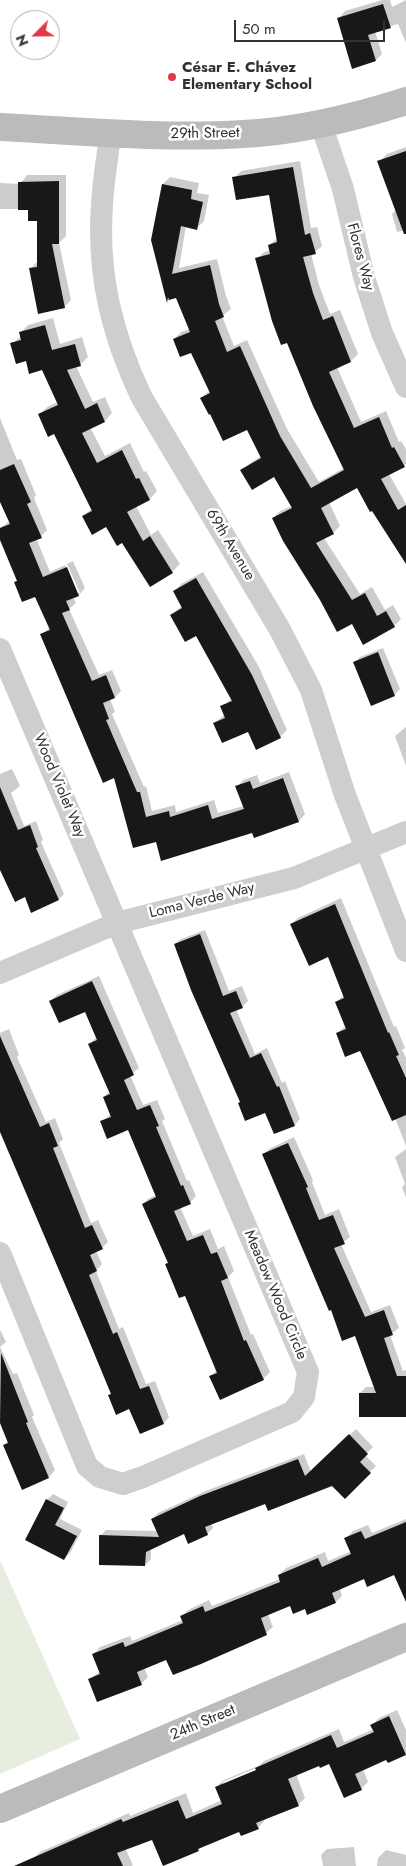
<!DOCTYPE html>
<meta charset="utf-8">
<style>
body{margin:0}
#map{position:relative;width:406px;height:1866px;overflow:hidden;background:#fff;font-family:Jost,sans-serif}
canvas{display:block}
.north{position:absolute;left:10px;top:10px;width:50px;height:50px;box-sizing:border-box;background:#fff;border:1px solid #adadad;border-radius:50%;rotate:247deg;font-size:14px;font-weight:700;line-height:20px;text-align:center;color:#313131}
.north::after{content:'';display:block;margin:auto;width:18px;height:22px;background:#e1394a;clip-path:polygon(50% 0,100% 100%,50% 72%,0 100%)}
.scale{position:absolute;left:234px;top:20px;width:151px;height:22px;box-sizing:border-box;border:2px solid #313131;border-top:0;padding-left:6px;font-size:15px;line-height:18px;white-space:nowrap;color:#313131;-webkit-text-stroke:4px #fff;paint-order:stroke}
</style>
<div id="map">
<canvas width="406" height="1866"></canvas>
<div class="north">N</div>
<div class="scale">50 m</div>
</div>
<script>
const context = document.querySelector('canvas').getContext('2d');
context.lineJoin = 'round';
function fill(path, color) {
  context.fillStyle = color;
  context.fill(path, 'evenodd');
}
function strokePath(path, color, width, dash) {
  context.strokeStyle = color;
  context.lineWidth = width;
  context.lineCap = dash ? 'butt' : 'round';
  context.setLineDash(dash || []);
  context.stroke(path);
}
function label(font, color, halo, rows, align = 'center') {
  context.font = font + ' Jost,sans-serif';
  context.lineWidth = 5;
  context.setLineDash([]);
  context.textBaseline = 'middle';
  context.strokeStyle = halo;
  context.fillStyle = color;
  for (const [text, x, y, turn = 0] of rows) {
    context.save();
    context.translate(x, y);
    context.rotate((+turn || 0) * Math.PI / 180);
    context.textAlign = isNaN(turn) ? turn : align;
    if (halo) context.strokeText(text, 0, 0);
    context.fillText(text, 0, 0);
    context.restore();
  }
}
fill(new Path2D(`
 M0,1560L80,1739L0,1774Z`), '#e7eddf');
fill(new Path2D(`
 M382,0H390L392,7L406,0V43L398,24L375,31L382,54L376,60L339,18L345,11Z
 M406,147V230L397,232L392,214L396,210L379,162L387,154Z
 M300,161L311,228L317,227L322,246L315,252L311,254L319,285L330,314L340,310L358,354L351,361L337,367L361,422L386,411L399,442L401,441L406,449V464L389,474L406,504V562L358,487L329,502L340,526L333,533L324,538L360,594L372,587L385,610L393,605L401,619L394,626L352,622L273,518L280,511L292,506L274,476L242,471L249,464L261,456L248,428L201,398L210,390L192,351L174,339L181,332L190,329L177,297L171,298L168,301L152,240L163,184L170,177L199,183L197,193L209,195L204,221L197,228L186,226L179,268L217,259L226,296L231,309L222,316L234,346L247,340L287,429L319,482L344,468L257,259L264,252L270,250L269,245L278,238L270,193L234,178L241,171Z
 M27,175H66V236L59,243L71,300L64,307L30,269L37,262L39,220L29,209H0V183L20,184Z
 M53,318L60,344L82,337L88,357L80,365L76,366L93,402L105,397L112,413L105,421L90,427L105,456L130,443L144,472L146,471L157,491L150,499L136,506L151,535L158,530L180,564L172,572L151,585L122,541L107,526L84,516L92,508L55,432L39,415L47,407L58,402L43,369L27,359L12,344L21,336L20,333L28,325Z
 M0,418L17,460L21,459L36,495L34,498L47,530L41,536L36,538L50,572L65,565L77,593H80L67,564L73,561L85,588L79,595L73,597L76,603L69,609L99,675L112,670L121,691L115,697L110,699L115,712L112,714L144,787L146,786L152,811L175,805L176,812L214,800L218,813L244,806L237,787L243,780L257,775L260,783L289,772L305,814L299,821L255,837L253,832L157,841L115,776L41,635L50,627L36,595L15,583L18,580L0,537V528L10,521L0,499Z
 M203,572L259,667L287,730L280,737L215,723L225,714L222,707L232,698L196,635L171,615L182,606L174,592L181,584Z
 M383,648L400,689L394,695L355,662L360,657Z
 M406,727V766L395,736Z
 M12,769L20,786L11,793L24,826L36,821L43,840L41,842L64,894L59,899L32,911L25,896L0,867V774Z
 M341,898L394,1027L396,1026L405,1048L402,1050L406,1058V1146L395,1118L361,1049L337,1033L346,1026L336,1002L344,995L328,956L292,924L298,918Z
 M205,930L229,991L242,986L248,1001L242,1007L236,1009L255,1054L267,1048L282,1083L285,1081L300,1119L295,1125L275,1133L266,1111L241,1101L175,944L181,939Z
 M99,976L139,1068L130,1075L143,1105L157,1100L165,1119L162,1121L187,1181L189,1180L196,1196L190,1203L180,1207L193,1236L210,1229L218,1249L224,1246L234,1271L228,1277L251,1335L253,1334L270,1372L263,1379L211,1376L217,1370L186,1294L166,1264L169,1262L143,1204L149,1198L157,1195L129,1129L101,1122L111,1114L104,1097L110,1091L89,1044L97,1037L85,1010L50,1001L57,995Z
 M9,1029L19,1055L17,1057L46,1122L55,1118L63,1139L59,1143L91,1223L98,1220L108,1242L102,1248L96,1251L102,1264L96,1271L119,1329L123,1327L146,1384L155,1381L169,1417L164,1423L130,1408L112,1393L0,1127V1033Z
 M294,1137L313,1180L312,1182L325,1215L339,1209L350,1237L341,1244L371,1312L390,1305L399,1328L390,1335L403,1371L406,1370V1416L360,1393L366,1387H376L356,1334L331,1308L263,1155L269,1149Z
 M406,1149V1198L402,1187L405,1184L395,1157Z
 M0,1330L6,1342L0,1347L13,1374L17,1373L34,1415L32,1417L55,1470L49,1477L23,1488L4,1445L9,1441L0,1419Z
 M356,1429L373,1447L365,1455L376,1466L345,1497L333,1485L265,1502L211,1523L213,1528L207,1534L184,1533L151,1548V1559L145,1565L100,1536L106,1530L158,1531L152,1519L158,1513L208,1490L304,1454L311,1472Z
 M53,1494L68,1502L60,1519L82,1530L70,1553L64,1559L47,1500Z
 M406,1519V1573L364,1578L340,1589L342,1596L336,1602L305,1607L291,1605L268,1614L273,1627L266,1633L167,1658L144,1667L148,1677L141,1684L90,1679L100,1671L94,1654L100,1647L130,1636L132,1641L183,1620L181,1617L188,1610L209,1600L212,1606L280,1579L279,1575L286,1568L325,1552L328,1561L352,1551L346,1538L353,1531L368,1525L372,1533Z
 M397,1710L406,1730V1754L388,1762L387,1758L363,1769L368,1782L361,1789L330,1763L319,1765L296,1774L305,1798L298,1805L264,1819L265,1820L258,1828L240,1830L203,1846L198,1850L153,1838L125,1848L133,1865L131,1866H36L33,1859L40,1852L129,1813L130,1816L186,1793L193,1813L222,1800L216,1787L224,1780L260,1765L264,1761L339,1729L344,1742L374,1729L372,1725L379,1718ZM261,1766L262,1768L223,1785V1782Z
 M354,1847L356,1866H323L321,1855L327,1849Z
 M386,1850L406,1855V1866H377L378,1858Z`), '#0003');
fill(new Path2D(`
 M383,4L391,28L368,35L376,61L352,69L337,18Z
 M406,151V234H404L377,161Z
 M293,167L305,235L310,233L316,254L303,257L313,293L323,320L333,316L351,362L329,372L354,428L379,417L392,448L394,447L405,467L381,479L398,510L406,505V564L372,511L370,512L357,488L321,508L334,534L316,543L352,600L365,593L377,616L386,611L395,627L363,645L352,624L337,632L320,600L283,541L272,518L292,508L274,477L252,490L240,470L261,458L247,430L223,441L210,414L209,415L200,398L210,393L191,353L180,357L173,339L190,332L176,298L169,300L168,297L167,303L151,240L162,184L192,190L191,199L203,202L197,230L181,226L172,274L210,265L219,304L224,317L215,321L227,352L240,346L280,436L311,488L344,470L313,406L287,343L281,345L272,321L255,258L270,254L268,245L277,242L269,195L236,200L232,177Z
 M59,181V244H52L65,308L38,314L29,268L37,267V221H28V210H18V182Z
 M45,325L52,350L75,344L81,366L67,370L85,409L97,403L105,422L82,433L97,463L122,450L136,479L139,478L150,500L127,512L143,541L150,536L173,573L150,587L122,543L117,546L106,527L92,535L82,516L92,511L54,434L48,437L38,414L58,405L42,370L29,374L26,361L16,364L10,343L21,340L19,332Z
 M14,464L31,502L27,504L42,538L29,543L43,577L67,567L79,596L66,601L70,610L62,613L92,681L106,675L115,698L103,703L109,719L106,720L137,792H140L146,817L169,811L170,817L208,805L212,819L244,809L235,786L250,781L253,789L283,778L299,822L254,838L252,833L161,861L156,842L133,848L114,778L103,783L40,634L50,630L35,597L22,602L14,582L17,581L0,540V528L10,524L0,502V470Z
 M196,578L252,675L281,738L256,750L248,732L222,743L213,723L225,718L220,706L232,701L196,636L185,642L170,615L182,608L173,591Z
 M378,652L395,696L371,706L353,662Z
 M0,787L18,830L30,825L38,847L36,848L59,900L31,913L25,897L15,902L0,870Z
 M335,904L388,1033L389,1032L399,1055L396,1056L406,1078V1115L392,1121L360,1051L345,1057L336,1033L346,1029L335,1002L344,998L328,957L309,966L290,924Z
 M200,934L223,996L236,991L243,1008L230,1013L250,1058L261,1053L277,1087L279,1086L295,1126L274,1134L265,1113L245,1121L238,1103L240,1102L191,990L174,944Z
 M92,981L134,1075L124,1080L137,1110L150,1105L159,1126L156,1127L181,1186L183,1185L191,1204L174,1211L187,1241L203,1235L211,1254L217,1252L228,1278L221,1281L244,1341L246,1340L264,1380L220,1400L209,1376L217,1373L185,1296L179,1298L165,1264L168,1263L142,1204L156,1197L128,1130L107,1139L100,1121L111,1117L103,1097L110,1094L88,1044L97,1040L85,1012L59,1023L49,1001Z
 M0,1036L40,1127L49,1123L58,1146L53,1148L85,1228L92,1225L103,1249L90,1255L97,1271L89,1275L113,1334L117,1332L140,1389L149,1386L164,1424L140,1434L129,1409L116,1415L108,1395L111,1394L87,1336L0,1132Z
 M288,1143L308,1187L306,1188L319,1220L333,1215L345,1244L334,1248L365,1317L384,1310L393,1335L384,1338L397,1376H406V1417H359V1393H376L355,1336L342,1341L331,1310L329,1311L262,1154Z
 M1,1353L28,1422L26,1423L49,1478L22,1490L3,1445L8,1443L0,1423Z
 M349,1434L368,1454L360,1462L371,1473L345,1499L332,1486L268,1511L265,1504L205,1527L208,1535L188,1544L184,1534L146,1552L145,1566L99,1565V1535L159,1537L151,1519L200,1496L298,1459L305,1476Z
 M46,1499L64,1508L55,1525L77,1536L64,1560L25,1540Z
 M406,1522V1602L394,1575L367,1587L364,1579L332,1593L336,1603L307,1615L305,1609L293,1614L290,1606L261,1618L267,1635L201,1664L173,1675L166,1660L137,1672L142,1685L97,1702L88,1679L100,1674L92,1654L123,1642L125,1647L183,1623L180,1616L203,1606L205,1612L280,1582L278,1575L318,1558L322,1567L351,1554L344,1538L361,1531L365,1539Z
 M389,1716L406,1755L388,1763L386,1760L355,1774L362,1790L344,1798L329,1764L320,1768L319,1766L288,1779L299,1806L256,1823L259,1829L241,1836L239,1832L198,1849L199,1851L163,1866L152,1840L117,1853L123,1866H14L121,1819L123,1822L178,1800L186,1819L222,1804L215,1787L256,1770L255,1768L331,1735L337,1748L374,1732L370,1725Z`), '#181818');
strokePath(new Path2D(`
 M321,124L343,189L364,277L382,333L406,387
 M110,133C108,157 103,181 102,205C97,275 112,335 142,398L279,628L311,690L345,795L406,951
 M0,649L308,1372L304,1397L292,1412L143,1477L123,1484L100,1477L87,1466L0,1253
 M0,973L117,923L294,878L406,832`), '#cecece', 22);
strokePath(new Path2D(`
 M0,127C81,131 162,139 243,134C299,131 353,118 406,101
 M0,1809L406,1637`), '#bbb', 28);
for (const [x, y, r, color] of [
 [172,77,5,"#e1394a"]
]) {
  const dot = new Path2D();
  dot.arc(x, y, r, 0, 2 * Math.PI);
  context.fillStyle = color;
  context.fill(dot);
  strokePath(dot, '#fff', 2);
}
label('bold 15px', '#313131', '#fff', [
 ["César E. Chávez",182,68],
 ["Elementary School",182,85]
], 'left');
label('15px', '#313131', '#fff', [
 ["29th Street",205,134,-1],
 ["Flores Way",360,257,75],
 ["69th Avenue",230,545,59],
 ["Wood Violet Way",59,786,67],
 ["Loma Verde Way",202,901,-14],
 ["Meadow Wood Circle",275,1295,67],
 ["24th Street",203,1723,-23]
]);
</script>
